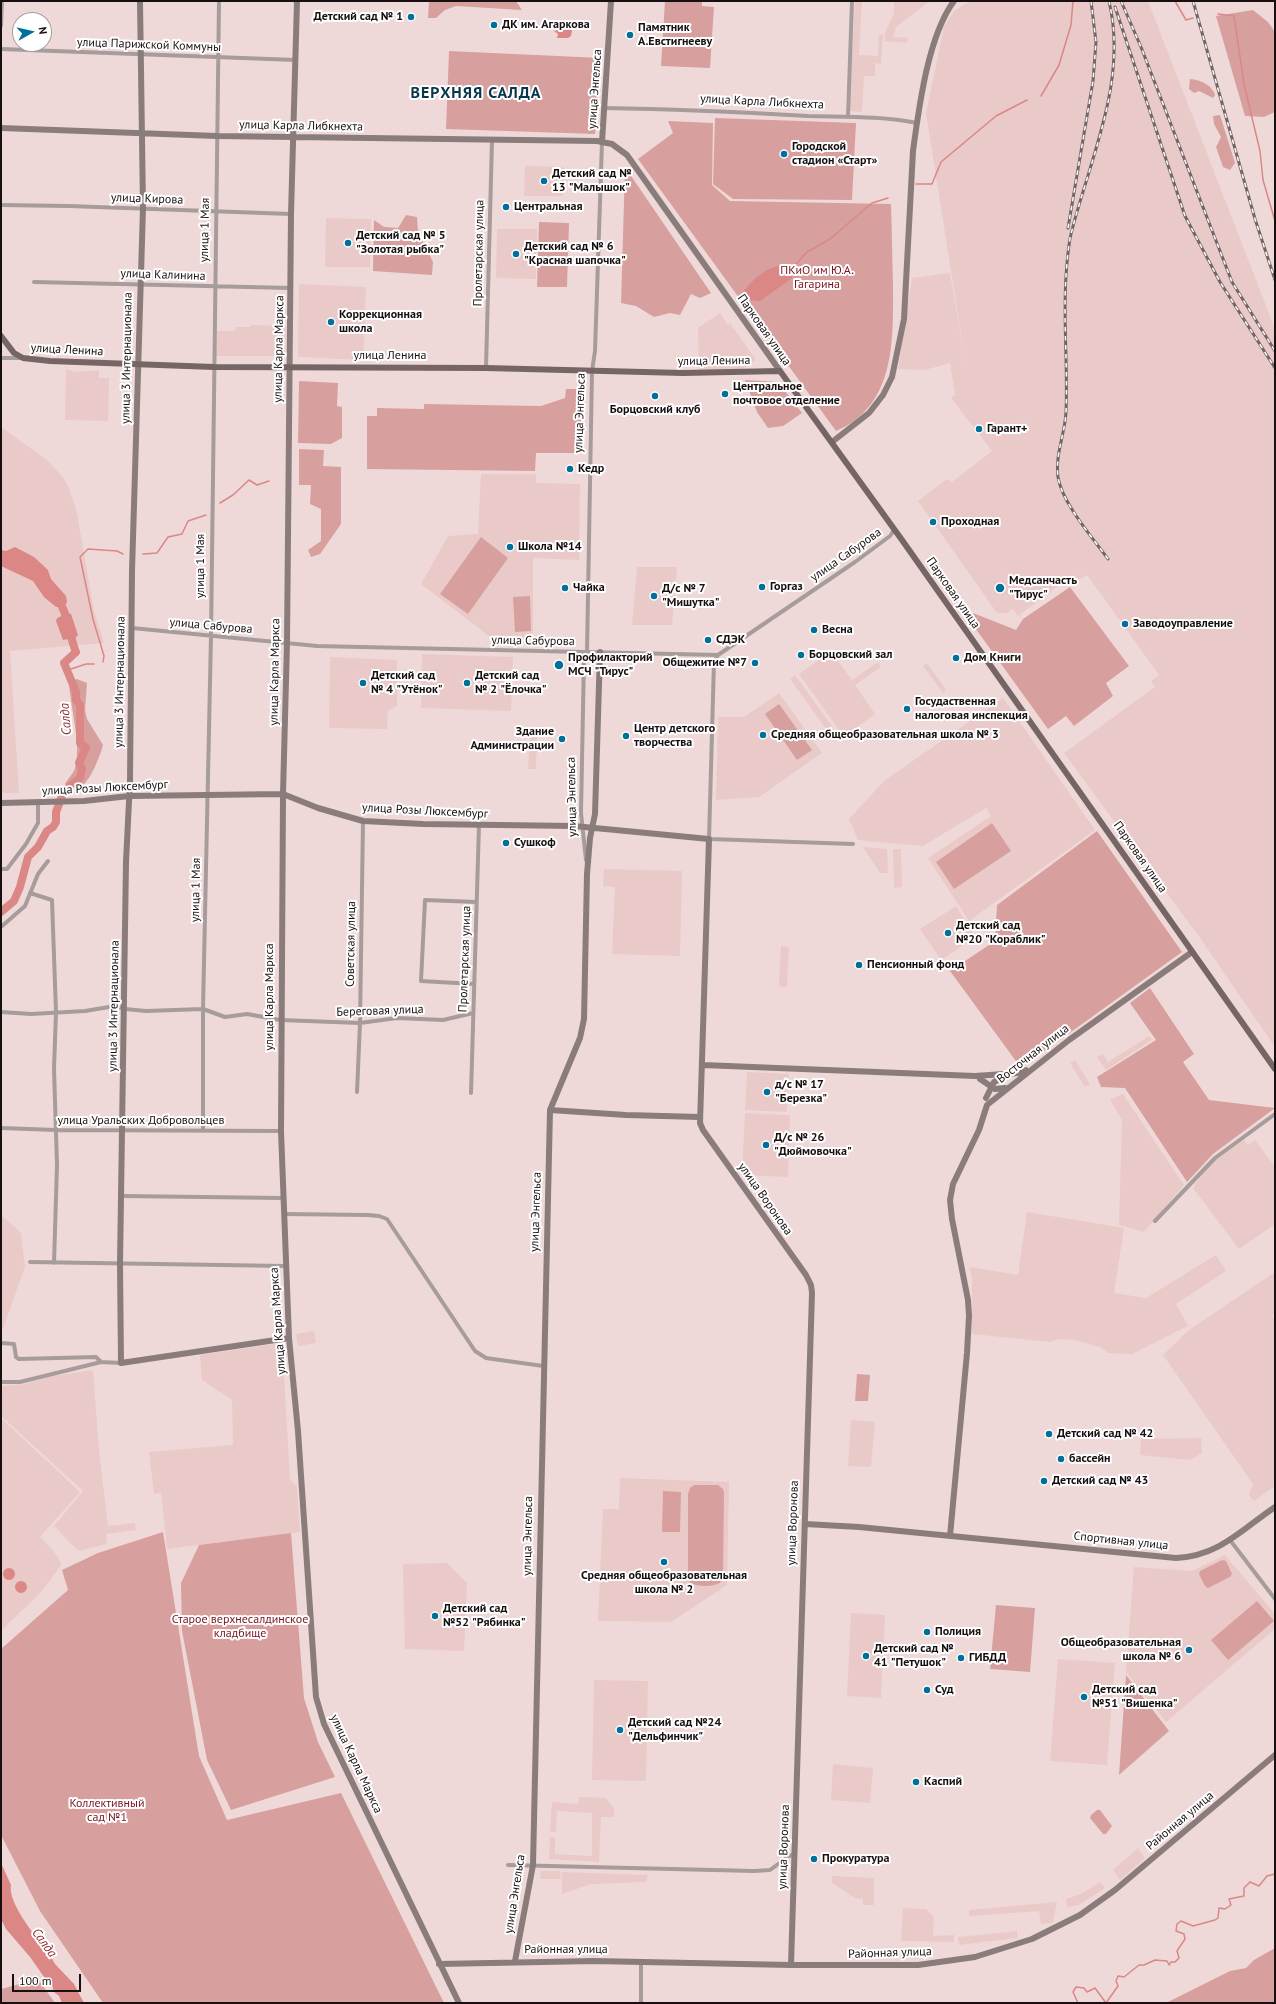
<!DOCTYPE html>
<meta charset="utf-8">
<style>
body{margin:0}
#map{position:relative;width:1276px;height:2004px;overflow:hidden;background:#efd9d8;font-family:"PT Sans",sans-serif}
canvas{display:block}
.frame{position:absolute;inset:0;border:2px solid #181010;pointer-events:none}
.north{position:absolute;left:12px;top:12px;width:40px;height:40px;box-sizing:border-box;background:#fff;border:1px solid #a39f9f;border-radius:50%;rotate:82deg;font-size:11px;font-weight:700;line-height:16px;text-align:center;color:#181010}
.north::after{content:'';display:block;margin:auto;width:14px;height:18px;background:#006f9a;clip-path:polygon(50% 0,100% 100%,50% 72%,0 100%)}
.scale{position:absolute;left:12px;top:1974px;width:69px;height:18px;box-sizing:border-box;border:2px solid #181010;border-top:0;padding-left:5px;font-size:12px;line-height:14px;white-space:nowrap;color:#181010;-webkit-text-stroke:3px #fff;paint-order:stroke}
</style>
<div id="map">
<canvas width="1276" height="2004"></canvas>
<div class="frame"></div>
<div class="north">N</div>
<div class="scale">100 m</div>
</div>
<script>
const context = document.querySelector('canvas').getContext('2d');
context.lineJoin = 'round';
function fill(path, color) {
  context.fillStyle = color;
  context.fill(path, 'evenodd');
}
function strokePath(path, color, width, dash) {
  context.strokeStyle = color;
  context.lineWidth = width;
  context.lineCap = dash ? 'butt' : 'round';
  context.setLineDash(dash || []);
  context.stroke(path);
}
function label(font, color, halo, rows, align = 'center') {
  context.font = font + ' "PT Sans",sans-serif';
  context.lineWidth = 4;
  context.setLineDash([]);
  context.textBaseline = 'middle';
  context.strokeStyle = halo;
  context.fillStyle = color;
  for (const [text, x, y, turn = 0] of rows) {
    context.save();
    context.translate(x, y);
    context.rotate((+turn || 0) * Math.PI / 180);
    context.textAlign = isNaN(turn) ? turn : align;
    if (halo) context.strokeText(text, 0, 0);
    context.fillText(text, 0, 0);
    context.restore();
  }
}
fill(new Path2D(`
 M855,1H862L859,55L878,56L879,35H883L881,64L875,63V76H864L862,112L849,111Z
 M894,1H930L896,27L893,37L908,38L907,43L885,41V33L894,13Z
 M970,1H1148L1275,329V1047L1200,938L1064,753L1155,687L1151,681L1159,675L1087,575L1077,581L1073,575L1018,616L1013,609L1007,613H997L918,501L947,479L952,482L992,451L951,398L955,395L950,363L925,370L898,369L912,278L950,273L966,366L926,113L944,27L954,11Z
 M525,166L564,167L563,196H524Z
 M326,218L371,219L370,267H325Z
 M497,229H537L536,279L496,278Z
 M299,284L366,287L363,360L298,357Z
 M720,313L728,325L730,323L756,360L740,370H699L698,328Z
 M250,325L286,326L285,356H215L216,331H235L236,327H250Z
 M66,369L76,372L99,370V378H109L108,421L65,420Z
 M1,427L47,460L62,476L69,488L77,513L94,611L104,643L10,651L19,793H1Z
 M481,474H536V483L580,484L579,560L533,558V639H493L421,584L448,536L478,534Z
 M637,567H677L672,625H632Z
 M831,651L852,680L878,662L881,667L855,685L875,714L844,737L799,674Z
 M422,654L513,657L511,711L421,708Z
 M330,657L397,660V706L388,711L387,729L329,728Z
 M927,663L946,690L943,693L923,666Z
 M795,675L834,729L829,733L790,679Z
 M779,693L822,753L759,797L716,800L718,717H744Z
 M1003,698L1095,830L969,921L928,858L991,816L986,808L923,846L858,840L849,819L884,781Z
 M530,735L537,736L536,769H528Z
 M863,847L887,849L888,873H880Z
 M893,849H901L902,887L894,888Z
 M604,869L682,871L680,956L612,954L615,887L603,886Z
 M956,906L976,937L941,960L920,929Z
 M781,946L789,947L787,987L779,986Z
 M1149,1036L1152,1040L1106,1070L1097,1057L1103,1054L1108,1062Z
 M1075,1060L1090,1084L1085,1087L1070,1063Z
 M747,1072L789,1074L787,1112L745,1110Z
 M1123,1094L1184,1185L1144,1232L1119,1225L1122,1120L1110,1100Z
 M745,1113L790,1115L788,1177L742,1175Z
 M1243,1139L1248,1145L1255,1140L1275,1167V1224L1239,1249L1193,1188L1207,1165Z
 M1027,1212L1124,1228L1114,1293L1146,1298L1216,1255L1226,1271L1176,1304L1188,1326L1132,1354L1108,1353L1100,1347L1075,1340L1059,1339L1050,1342L972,1334V1280L970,1267L1018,1275Z
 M1,1215L21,1233L25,1267L1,1334Z
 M1275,1272V1314L1272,1316L1275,1320V1486L1254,1501L1249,1495L1253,1484L1163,1355L1189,1330Z
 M314,1331L316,1343L298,1346L296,1334Z
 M282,1343L290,1479L297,1487L300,1532L167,1549L161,1493L154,1494L149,1452L233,1445L232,1400L202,1380L200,1355Z
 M93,1370L99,1451L108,1526L135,1523L136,1530L106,1534L107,1544L78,1551L54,1526L83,1491L1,1416V1386L25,1384L53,1376Z
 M1,1418L80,1492L40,1537L53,1550L62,1564L42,1591L1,1631Z
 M851,1420L875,1422L871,1467L848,1466Z
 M1201,1438L1202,1453L1190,1460L1140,1455L1141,1439Z
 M620,1478L729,1482L727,1585L671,1622L598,1621L603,1509H619Z
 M1225,1555L1275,1614V1629L1166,1722L1126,1672L1134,1567L1192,1571Z
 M447,1563L467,1583L464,1651L405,1649L403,1564Z
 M851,1613L885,1615L881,1698L847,1696Z
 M1058,1659L1115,1663L1107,1765L1050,1761Z
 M594,1680L648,1681L646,1781L592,1780Z
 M833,1764L873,1768L870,1803L831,1800Z
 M579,1797L606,1798L614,1808V1817H601L599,1862L549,1859L550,1837H555V1854L592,1856V1813L557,1811L556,1832H550L552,1802L578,1804Z
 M1138,1848L1145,1858L1120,1880L1113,1870Z
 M541,1871H560L561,1879H540Z
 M562,1872L648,1875L646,1882L591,1884L562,1894Z
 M832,1876L874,1878V1905H863V1899L855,1898L832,1883Z
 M1100,1882L1105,1888L1079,1905L1067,1907L1066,1899L1081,1894Z
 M1057,1902L1053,1923L1041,1924L1039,1911L969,1916V1910Z
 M903,1908L926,1909L934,1917L933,1936L954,1935V1942L901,1941Z
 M1017,1931V1938L959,1945L958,1937Z`), '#e9cac8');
fill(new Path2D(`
 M429,1H516L522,10L456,6L445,10L436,18H428Z
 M665,1H702V6L714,7L710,68L661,66Z
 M1253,10L1268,22L1275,32V112L1264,117L1245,116L1216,16Z
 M449,51L601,58L595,134L446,129Z
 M1190,79C1201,80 1212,85 1215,95L1213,98L1199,91L1194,93L1189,89Z
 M1220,115L1235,163L1230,170L1223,167L1216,147L1221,137L1214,124L1213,116Z
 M715,118L856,123L852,200L733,199L713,184Z
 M668,121L713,123L712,185L730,201L891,204C892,230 892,256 893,283C893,338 897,405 836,431L638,159L673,133Z
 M625,167L711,293L700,298L691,294L680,315L670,313L654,317L636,306L621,303Z
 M406,215L417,217L418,232L433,262L432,275L373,271L374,220L384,227L398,228Z
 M539,222L569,223L567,287H537Z
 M745,380L778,382L802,413L783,426L768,428L757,412Z
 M299,381L338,383L337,406L342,407V438L331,444L298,443Z
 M566,389H582L580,453H536L535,471L367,469V416H377V408L424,409V404L541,406L565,398Z
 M299,449L324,450L323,466L341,467V524L320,554L311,557L308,550L321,541V509L310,504L311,485H299Z
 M481,537L508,558L468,614L440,594Z
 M1070,587L1129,666L1106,683L1113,696L1074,726L1066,716L1048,729L965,614L968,611L1016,630L1023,619Z
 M530,596L531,631L515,632L513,597Z
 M77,679L87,683L85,710L87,719L103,745C101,754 91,779 83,785C78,789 71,786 65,784C68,778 74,773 75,768C82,747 70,706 69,682Z
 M779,704L812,750L797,760L765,714Z
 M992,823L1011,851L954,889L936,862Z
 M1097,831L1182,952L1021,1068L950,971L995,941L997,905Z
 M1150,988L1194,1054L1183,1062L1209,1100L1275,1108L1213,1154L1187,1182L1125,1088L1101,1087L1097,1077L1156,1040L1130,1003Z
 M857,1374L870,1375L868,1401H855Z
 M694,1485H718L723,1489L724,1493L723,1576L720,1583C711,1587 699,1587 690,1583L688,1579V1494L690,1488Z
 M663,1491L681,1492L680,1532H662Z
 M163,1532L199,1756L227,1820L341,1793L444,2003H103L40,1911L1,1835V1649L68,1590L62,1570L98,1553Z
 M291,1533L304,1698L318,1742L335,1777L231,1810L207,1760L182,1631L181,1583L199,1545Z
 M1222,1560L1226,1561L1232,1574L1230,1577L1208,1588L1205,1586L1199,1574L1200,1571Z
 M1257,1601L1274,1621L1228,1660L1211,1640Z
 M996,1605L1035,1608L1030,1672L990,1669Z
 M1126,1675L1169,1731L1119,1775Z
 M1097,1810H1100L1112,1826L1106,1834H1103L1090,1818L1091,1815Z
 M1275,1948V2003H1166L1230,1971L1246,1968L1254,1960Z
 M38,1979L55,2003H1V1989Z`), '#d7a09e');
fill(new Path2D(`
 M559,26L570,28L572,30L571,36L568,38H557L558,34L554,31L558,30Z
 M798,262L792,271V278L760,301L749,300L743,292C752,280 765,268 781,265C789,263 788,268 798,262Z
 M15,547L34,557L48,570L51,579L66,596L67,602L64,607H56L44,597L33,581L1,566V550L6,551Z
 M68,613L71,614L78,635L75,638L63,640L56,621L57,618Z
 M3 1574a6 6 0 1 1 12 0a6 6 0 1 1-12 0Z
 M15 1587a6 6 0 1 1 12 0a6 6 0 1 1-12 0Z
 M1,1863L11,1885C8,1901 29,1927 38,1940L43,1943L55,1964L74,1984L84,2003H62L59,1996L54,1992L52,1985L49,1984L30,1957L6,1929L1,1919Z`), '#da8785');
strokePath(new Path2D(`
 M1175,1L1186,20L1193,18
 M1218,14L1234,16L1244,84L1260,151L1263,180L1275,221
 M1041,96L1059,65L1071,25L1073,1
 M916,184H932L941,162L996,116L1027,100
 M797,263L807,252L830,239L872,203L888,198
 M220,503L233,495L249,480L257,485L269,481
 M143,554L157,553L168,537L182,534L188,521L206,515
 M103,662L104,656L93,619L80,557L88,549L117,551L123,554
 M68,670L86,664H94
 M1078,2003L1073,1992L1076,1987L1084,1988L1087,1992L1095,1988L1106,2003L1118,1986L1116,1981L1118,1976L1124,1977L1139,1965H1144L1155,1960L1167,1961L1169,1965L1171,1962H1175L1179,1958L1177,1951L1185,1939L1184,1934L1176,1931L1177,1924L1181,1921L1193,1926L1215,1920L1218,1918L1219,1908L1225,1909L1231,1905L1229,1899L1244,1896V1888L1250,1882L1259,1886L1267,1876L1275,1874`), '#da8785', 1.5);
strokePath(new Path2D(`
 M1,912L14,901L20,887L28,857L38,847L47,831L53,827L56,822V812L64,791L80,778L82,769L79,763L86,748L80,743V705L76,700V692L64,663L76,652C69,636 68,612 58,600`), '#da8785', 8);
strokePath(new Path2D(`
 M1,26L2,1
 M1,49L296,60
 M604,108C672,109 740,112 808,116C844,117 882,116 917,123
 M848,117L852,1
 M1,205L69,206L291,214
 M34,282L291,288
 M1,358H23
 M486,368L492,140
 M132,628L317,646L718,655L855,562L890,536L894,530
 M718,655L714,662L709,839L853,844
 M586,860L581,813L584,658L587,652L592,371L595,351L602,142
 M1,869H7L26,844L38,823V802
 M30,893L52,900L56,1012L54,1069L57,1165L54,1263
 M1,927L25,906L38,874L48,861
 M474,984L421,981L425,900L476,902
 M1,1012L31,1014L85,1011L115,1006L125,1009L146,1011L203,1009L225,1017L247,1014L280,1020L360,1023L397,1018L443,1020L473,1013
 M357,1092L360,1023L363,821
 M471,1093L479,825
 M1,1128L56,1130L281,1131
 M203,1131V1009L211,636L219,1
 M122,1196L283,1198
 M284,1214L368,1215L379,1216L387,1219L475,1351L486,1358L543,1366
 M1155,1221L1215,1158L1275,1114
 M30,1262L285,1266
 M1,1343L14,1344L16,1357L19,1359L96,1357L101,1362
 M1,1382H20L101,1362L121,1363
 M1230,1540L1275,1599
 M508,1865L754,1871L770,1870L789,1856L795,1854
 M641,2003V1962`), '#a69c9b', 4);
strokePath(new Path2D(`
 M140,1L143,208L132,571L130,781L126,862L120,1264L121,1363L289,1338
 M297,1L291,214L287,643L283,794L281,1131L289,1338L298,1431L316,1697L324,1724L459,2003
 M1,128L217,136L597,141L612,144L627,155L780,371
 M602,142L611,1
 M832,442L869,413L883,395L892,377L904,319L913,151C919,107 928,36 954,1
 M1,803L84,801L129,796L283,794L318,808L363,821L423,824L574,826L709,839L700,1123L703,1130L806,1275L811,1285L812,1293L791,1965
 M703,1065L975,1076L1018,1073L1026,1070
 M980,1079L995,1089L1005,1088
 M986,1098L994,1082L1008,1075
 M550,1110L626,1115L700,1117
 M805,1524L859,1527L1176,1558C1219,1556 1241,1530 1275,1507
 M950,1536L967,1353L969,1316L968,1300L952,1219L950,1200L953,1184L979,1130L987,1105L1069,1040L1192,952
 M515,1961L533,1865L550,1110L580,1038L584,1019L587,874L590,838L595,814L600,652
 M439,1964L594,1961L791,1965H918L975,1957L1032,1939L1080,1915L1115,1890L1275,1755`), '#8a7c7b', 6);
strokePath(new Path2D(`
 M1,336L14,353L23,358L50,361L214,367L486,368L683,373L780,371L902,540L1275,1069`), '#756564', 6);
const rail = new Path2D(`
 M1121,1L1141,47L1232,282L1275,351
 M1193,1L1255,219L1275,280
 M1115,7L1185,216L1220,282L1275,368
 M1068,228L1093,81L1096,42L1091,1
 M1108,559C1093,538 1062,503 1058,477C1055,454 1065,434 1066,412C1068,366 1063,321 1066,276C1067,262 1068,247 1071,234C1090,158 1128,81 1109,1`);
strokePath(rail, '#736565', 3);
strokePath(rail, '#fff', 1.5, [4.5]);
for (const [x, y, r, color] of [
 [411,17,4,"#006f9a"],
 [494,25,4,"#006f9a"],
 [630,35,4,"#006f9a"],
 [784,154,4,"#006f9a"],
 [544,181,4,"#006f9a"],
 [506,207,4,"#006f9a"],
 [348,243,4,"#006f9a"],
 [516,254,4,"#006f9a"],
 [331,322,4,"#006f9a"],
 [725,394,4,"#006f9a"],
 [655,396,4,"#006f9a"],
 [979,429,4,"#006f9a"],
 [570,469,4,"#006f9a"],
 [933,522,4,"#006f9a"],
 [510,547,4,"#006f9a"],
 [762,587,4,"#006f9a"],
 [565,588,4,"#006f9a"],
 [1000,588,5,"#006f9a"],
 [654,596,4,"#006f9a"],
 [1125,624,4,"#006f9a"],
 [814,630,4,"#006f9a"],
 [708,640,4,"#006f9a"],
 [801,655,4,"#006f9a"],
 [956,658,4,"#006f9a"],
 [755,663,4,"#006f9a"],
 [559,665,5,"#006f9a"],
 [363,683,4,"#006f9a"],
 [467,683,4,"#006f9a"],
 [907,709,4,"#006f9a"],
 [763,735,4,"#006f9a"],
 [626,736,4,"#006f9a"],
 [562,739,4,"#006f9a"],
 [506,843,4,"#006f9a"],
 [948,933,4,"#006f9a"],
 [859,965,4,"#006f9a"],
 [767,1092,4,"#006f9a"],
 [766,1145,4,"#006f9a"],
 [1049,1434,4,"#006f9a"],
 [1061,1459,4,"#006f9a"],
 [1044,1481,4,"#006f9a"],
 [664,1562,4,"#006f9a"],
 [435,1616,4,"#006f9a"],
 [927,1632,4,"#006f9a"],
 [1189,1650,4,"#006f9a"],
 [866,1656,4,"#006f9a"],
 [961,1658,4,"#006f9a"],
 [927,1690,4,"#006f9a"],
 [1084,1697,4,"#006f9a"],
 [620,1730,4,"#006f9a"],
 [916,1782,4,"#006f9a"],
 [814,1859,4,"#006f9a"]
]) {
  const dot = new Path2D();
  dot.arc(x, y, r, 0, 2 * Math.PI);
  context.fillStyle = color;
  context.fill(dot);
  strokePath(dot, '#fff', 1.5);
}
label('bold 12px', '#181010', '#fff', [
 ["Детский сад № 1",403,17,"right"],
 ["ДК им. Агаркова",502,25],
 ["Памятник",638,28],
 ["А.Евстигнееву",638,42],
 ["Городской",792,147],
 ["стадион «Старт»",792,161],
 ["Детский сад №",552,174],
 ["13 \"Малышок\"",552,188],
 ["Центральная",514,207],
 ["Детский сад № 5",356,236],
 ["\"Золотая рыбка\"",356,250],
 ["Детский сад № 6",524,247],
 ["\"Красная шапочка\"",524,261],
 ["Коррекционная",339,315],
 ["школа",339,329],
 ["Центральное",733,387],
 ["почтовое отделение",733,401],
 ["Борцовский клуб",655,410,"center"],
 ["Гарант+",987,429],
 ["Кедр",578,469],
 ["Проходная",941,522],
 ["Школа №14",518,547],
 ["Медсанчасть",1009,581],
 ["\"Тирус\"",1009,595],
 ["Горгаз",770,587],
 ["Чайка",573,588],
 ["Д/с № 7",662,589],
 ["\"Мишутка\"",662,603],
 ["Заводоуправление",1133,624],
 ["Весна",822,630],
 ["СДЭК",716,640],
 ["Борцовский зал",809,655],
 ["Профилакторий",568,658],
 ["МСЧ \"Тирус\"",568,672],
 ["Дом Книги",964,658],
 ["Общежитие №7",747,663,"right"],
 ["Детский сад",371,676],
 ["№ 4 \"Утёнок\"",371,690],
 ["Детский сад",475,676],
 ["№ 2 \"Ёлочка\"",475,690],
 ["Госудаственная",915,702],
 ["налоговая инспекция",915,716],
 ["Центр детского",634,729],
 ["творчества",634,743],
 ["Здание",554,732,"right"],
 ["Администрации",554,746,"right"],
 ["Средняя общеобразовательная школа № 3",771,735],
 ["Сушкоф",514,843],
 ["Детский сад",956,926],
 ["№20 \"Кораблик\"",956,940],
 ["Пенсионный фонд",867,965],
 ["д/с № 17",775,1085],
 ["\"Березка\"",775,1099],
 ["Д/с № 26",774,1138],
 ["\"Дюймовочка\"",774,1152],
 ["Детский сад № 42",1057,1434],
 ["бассейн",1069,1459],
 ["Детский сад № 43",1052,1481],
 ["Средняя общеобразовательная",664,1576,"center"],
 ["школа № 2",664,1590,"center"],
 ["Детский сад",443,1609],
 ["№52 \"Рябинка\"",443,1623],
 ["Полиция",935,1632],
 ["Общеобразовательная",1181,1643,"right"],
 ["школа № 6",1181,1657,"right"],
 ["Детский сад №",874,1649],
 ["41 \"Петушок\"",874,1663],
 ["ГИБДД",969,1658],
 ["Суд",935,1690],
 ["Детский сад",1092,1690],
 ["№51 \"Вишенка\"",1092,1704],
 ["Детский сад №24",628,1723],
 ["\"Дельфинчик\"",628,1737],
 ["Каспий",924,1782],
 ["Прокуратура",822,1859]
], 'left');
label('12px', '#181010', '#fff', [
 ["улица Парижской Коммуны",149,45,2],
 ["улица Энгельса",595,89,-86],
 ["улица Карла Либкнехта",762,102,3],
 ["улица Карла Либкнехта",301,126,1],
 ["улица Кирова",147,199,2],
 ["улица 1 Мая",205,230,-89],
 ["Пролетарская улица",479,253,-89],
 ["улица Калинина",163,275,2],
 ["Парковая улица",764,330,55],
 ["улица Карла Маркса",279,349,-89],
 ["улица Ленина",67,350,3],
 ["улица Ленина",390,356],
 ["улица 3 Интернационала",127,358,-89],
 ["улица Ленина",714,361,-1],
 ["улица Энгельса",580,413,-88],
 ["улица Сабурова",846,555,-35],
 ["улица 1 Мая",201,566,-90],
 ["Парковая улица",953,593,55],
 ["улица Сабурова",211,626,5],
 ["улица Сабурова",533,641,1],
 ["улица Карла Маркса",275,672,-89],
 ["улица 3 Интернационала",120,682,-89],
 ["улица Розы Люксембург",105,788,-3],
 ["улица Энгельса",572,797,-91],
 ["улица Розы Люксембург",425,811,3],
 ["Парковая улица",1140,857,55],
 ["улица 1 Мая",196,890,-89],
 ["Советская улица",351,944,-89],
 ["Пролетарская улица",465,959,-88],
 ["улица Карла Маркса",270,997,-90],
 ["улица 3 Интернационала",114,1006,-89],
 ["Береговая улица",380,1011,-2],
 ["Восточная улица",1033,1054,-38],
 ["улица Уральских Добровольцев",141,1121],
 ["улица Воронова",765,1199,55],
 ["улица Энгельса",536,1212,-88],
 ["улица Карла Маркса",278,1321,-94],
 ["улица Воронова",793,1523,-88],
 ["улица Энгельса",528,1536,-89],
 ["Спортивная улица",1121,1541,6],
 ["улица Карла Маркса",356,1764,65],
 ["Районная улица",1180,1821,-40],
 ["улица Воронова",784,1847,-88],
 ["улица Энгельса",515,1894,-81],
 ["Районная улица",566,1950],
 ["Районная улица",890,1953,-2]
]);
label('12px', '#77141f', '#fff', [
 ["ПКиО им Ю.А.",817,271],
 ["Гагарина",817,285],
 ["Старое верхнесалдинское",240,1620],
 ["кладбище",240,1634],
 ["Коллективный",107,1804],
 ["сад №1",107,1818]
]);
label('italic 13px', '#8f2e33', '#fff', [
 ["Салда",66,719,-95],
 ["Салда",44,1943,54]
]);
context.letterSpacing = '1px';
label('bold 16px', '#08364b', '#fff', [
 ["ВЕРХНЯЯ САЛДА",476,93]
]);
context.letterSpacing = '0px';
</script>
